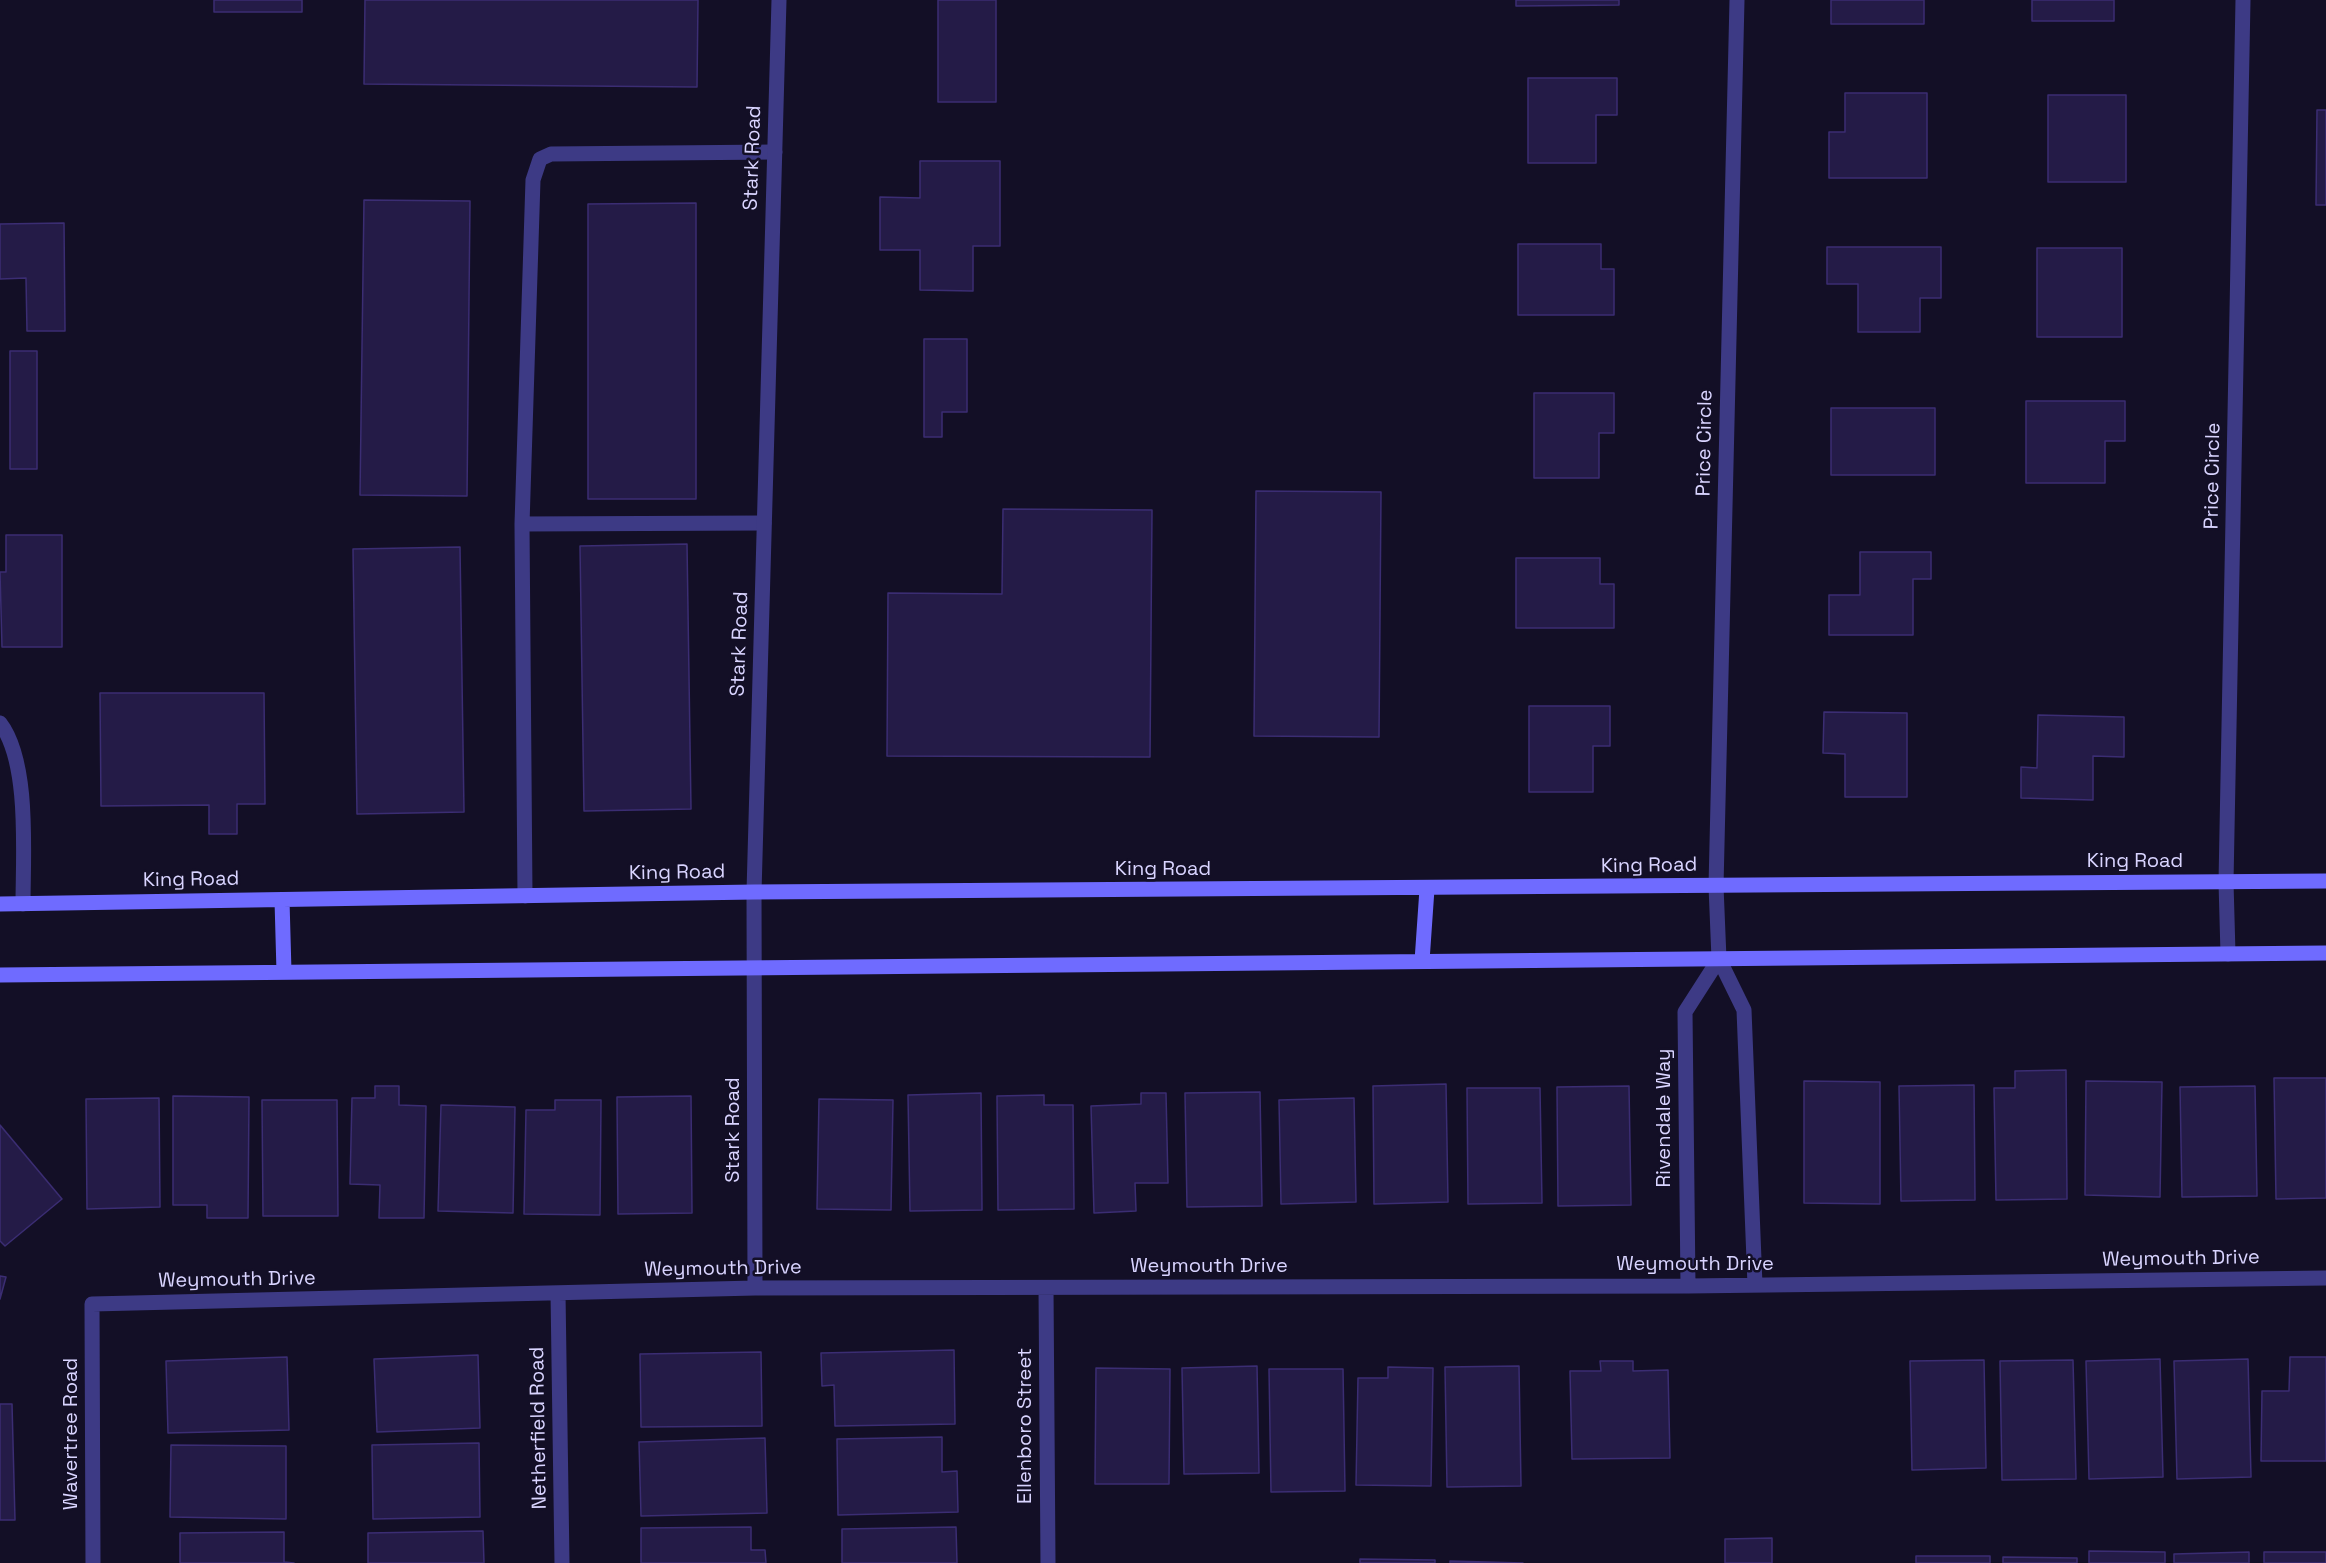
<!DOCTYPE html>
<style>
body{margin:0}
canvas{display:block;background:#130f26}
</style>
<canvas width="2326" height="1563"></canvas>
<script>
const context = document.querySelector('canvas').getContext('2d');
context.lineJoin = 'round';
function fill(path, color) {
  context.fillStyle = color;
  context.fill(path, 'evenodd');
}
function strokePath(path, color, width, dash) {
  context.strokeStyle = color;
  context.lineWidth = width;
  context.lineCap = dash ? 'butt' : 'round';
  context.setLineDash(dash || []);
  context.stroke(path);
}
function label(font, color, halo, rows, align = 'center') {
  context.font = font + ' "Space Grotesk",sans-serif';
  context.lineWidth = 5;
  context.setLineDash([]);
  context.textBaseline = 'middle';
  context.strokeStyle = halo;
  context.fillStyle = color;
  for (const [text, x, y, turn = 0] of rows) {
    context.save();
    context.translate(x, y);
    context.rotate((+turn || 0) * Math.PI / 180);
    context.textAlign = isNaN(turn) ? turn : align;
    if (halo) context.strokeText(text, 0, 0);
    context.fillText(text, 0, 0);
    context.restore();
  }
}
const building = new Path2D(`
 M214,0H302V12H214Z
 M365,0H698L697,87L364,84Z
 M938,0H996V102H938Z
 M1516,0H1619V5L1516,6Z
 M1831,0H1924V24H1831Z
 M2032,0H2114V21H2032Z
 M1528,78H1617V115H1596V163H1528Z
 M1845,93H1927V178H1829V132H1845Z
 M2048,95H2126V182H2048Z
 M2317,110H2326V205H2316Z
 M920,161H1000V246H973V291L920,290V250H880V197L920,198Z
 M364,200L470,201L467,496L360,495Z
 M696,203V499H588V204Z
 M64,223L65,331H27L26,278L0,279V224Z
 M1518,244H1601V269H1614V315H1518Z
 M1827,247H1941V298H1920V332H1858V284H1827Z
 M2037,248H2122V337H2037Z
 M924,339H967V412H942V437H924Z
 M10,351H37V469H10Z
 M1534,393H1614V433H1599V478H1534Z
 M2026,401H2125V441H2105V483H2026Z
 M1831,408H1935V475H1831Z
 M1256,491L1381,492L1379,737L1254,736Z
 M1003,509L1152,510L1150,757L887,756L888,593L1002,594Z
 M6,535H62V647H2L0,572H6Z
 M687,544L691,809L584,811L580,546Z
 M460,547L464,812L357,814L353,549Z
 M1860,552H1931V579H1913V635H1829V595H1860Z
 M1516,558H1600V584H1614V628H1516Z
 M100,693H264L265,804H237V834H209V805L101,806Z
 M1529,706H1610V746H1593V792H1529Z
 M1824,712L1907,713V797H1845V754L1823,753Z
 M2038,715L2124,717V757L2093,756V800L2021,798V767L2037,768Z
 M2066,1070L2067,1199L1996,1200L1994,1088H2015V1071Z
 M2274,1078H2326V1198L2276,1199Z
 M1804,1081L1880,1082V1204L1804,1203Z
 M2086,1081L2162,1082L2160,1197L2085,1195Z
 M1446,1084L1448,1202L1374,1204L1373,1086Z
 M1974,1085L1975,1200L1901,1201L1899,1086Z
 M375,1086H399V1105L426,1106L424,1218H379L380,1185L350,1184L352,1098H375Z
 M1629,1086L1631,1205L1558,1206L1557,1087Z
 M2255,1086L2257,1196L2182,1197L2180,1087Z
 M1467,1088H1540L1542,1203L1468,1204Z
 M1260,1092L1262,1206L1187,1207L1185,1093Z
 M981,1093L982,1210L910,1211L908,1095Z
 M1141,1093H1166L1168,1183H1135L1136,1211L1094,1213L1091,1106L1141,1104Z
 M1044,1095V1105H1073L1074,1209L998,1210L997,1096Z
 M173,1096L249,1097L248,1218H207V1205H173Z
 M691,1096L692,1213L618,1214L617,1097Z
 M159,1098L160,1207L87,1209L86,1099Z
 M1354,1098L1356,1202L1281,1204L1279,1100Z
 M819,1099L893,1100L891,1210L817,1209Z
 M262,1100H337L338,1216H263Z
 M555,1100H601L600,1215L524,1214L526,1110H555Z
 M441,1105L515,1107L513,1213L438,1211Z
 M0,1125L62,1199L5,1246L0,1241Z
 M0,1276L6,1277L0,1299Z
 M954,1350L955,1424L835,1426L834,1385L822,1386L821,1353Z
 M761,1352L762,1426L641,1427L640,1354Z
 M478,1355L480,1428L377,1432L374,1359Z
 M287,1357L289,1430L168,1433L166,1361Z
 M2290,1357H2326V1461H2261L2262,1391H2289Z
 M2160,1359L2163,1477L2089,1479L2086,1361Z
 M2248,1359L2251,1477L2177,1479L2174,1361Z
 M1984,1360L1986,1468L1912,1470L1910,1361Z
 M2073,1360L2076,1479L2002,1480L2000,1361Z
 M1600,1361H1633V1371L1668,1370L1670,1458L1572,1459L1570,1371H1601Z
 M1257,1366L1259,1473L1184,1474L1182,1368Z
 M1519,1366L1521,1486L1447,1487L1445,1367Z
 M1388,1367L1433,1368L1431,1486L1356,1485L1358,1378H1388Z
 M1096,1368L1170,1369L1169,1484H1095Z
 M1269,1369H1343L1345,1491L1271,1492Z
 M0,1404H12L15,1520H0Z
 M942,1437V1472L957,1471L958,1512L838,1515L837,1439Z
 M765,1438L767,1513L641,1516L639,1442Z
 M479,1443L480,1517L373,1519L372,1445Z
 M171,1445L286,1446V1519L170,1517Z
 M751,1527V1550H765L766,1563H641V1528Z
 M956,1527L957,1563H842V1529Z
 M483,1531L484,1563H368V1533Z
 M284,1532V1562L294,1563H180V1533Z
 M1772,1538V1563H1725V1539Z
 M2089,1551L2165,1552V1563H2089Z
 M2249,1552V1563H2174V1554Z
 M2264,1552H2326V1563H2264Z
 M1916,1556H1990V1563H1916Z
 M2003,1557L2077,1558V1563H2003Z
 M1360,1559L1435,1560V1563H1360Z
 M1450,1561L1523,1563H1450Z`);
fill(building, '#241b47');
strokePath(building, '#3b2d73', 1.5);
strokePath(new Path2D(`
 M522,524L533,180L540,159L551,154L775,152
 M0,723C30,762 23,855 23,904
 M525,896L522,524L764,523`), '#3d3a85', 15);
strokePath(new Path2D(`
 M1737,0L1716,886L1719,959L1744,1010L1755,1285
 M2228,954L2226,882L2243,0
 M1688,1286L1685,1012L1719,959
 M755,1288L754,892L779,0
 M1046,1288L1048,1563
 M558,1293L562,1563
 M93,1563L92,1304L755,1288L1688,1286L2326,1278`), '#3d3a85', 15);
strokePath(new Path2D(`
 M282,900L284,972
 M0,904L754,892L2326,881
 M1422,961L1427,889
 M0,975L2326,953`), '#6f6bff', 15);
label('20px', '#d9d4ff', '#130f26', [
 ["Stark Road",753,158,-88],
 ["Price Circle",1705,443,-89],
 ["Price Circle",2213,476,-89],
 ["Stark Road",740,644,-88],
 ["King Road",2135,862],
 ["King Road",1649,866,-1],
 ["King Road",1163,870],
 ["King Road",677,873,-1],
 ["King Road",191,880,-1],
 ["Rivendale Way",1665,1118,-90],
 ["Stark Road",734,1130,-90],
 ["Weymouth Drive",2181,1259,-1],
 ["Weymouth Drive",1695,1265],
 ["Weymouth Drive",1209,1267],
 ["Weymouth Drive",723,1269,-1],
 ["Weymouth Drive",237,1280,-1],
 ["Ellenboro Street",1026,1426,-90],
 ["Netherfield Road",539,1428,-91],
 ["Wavertree Road",72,1434,-90]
]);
</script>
